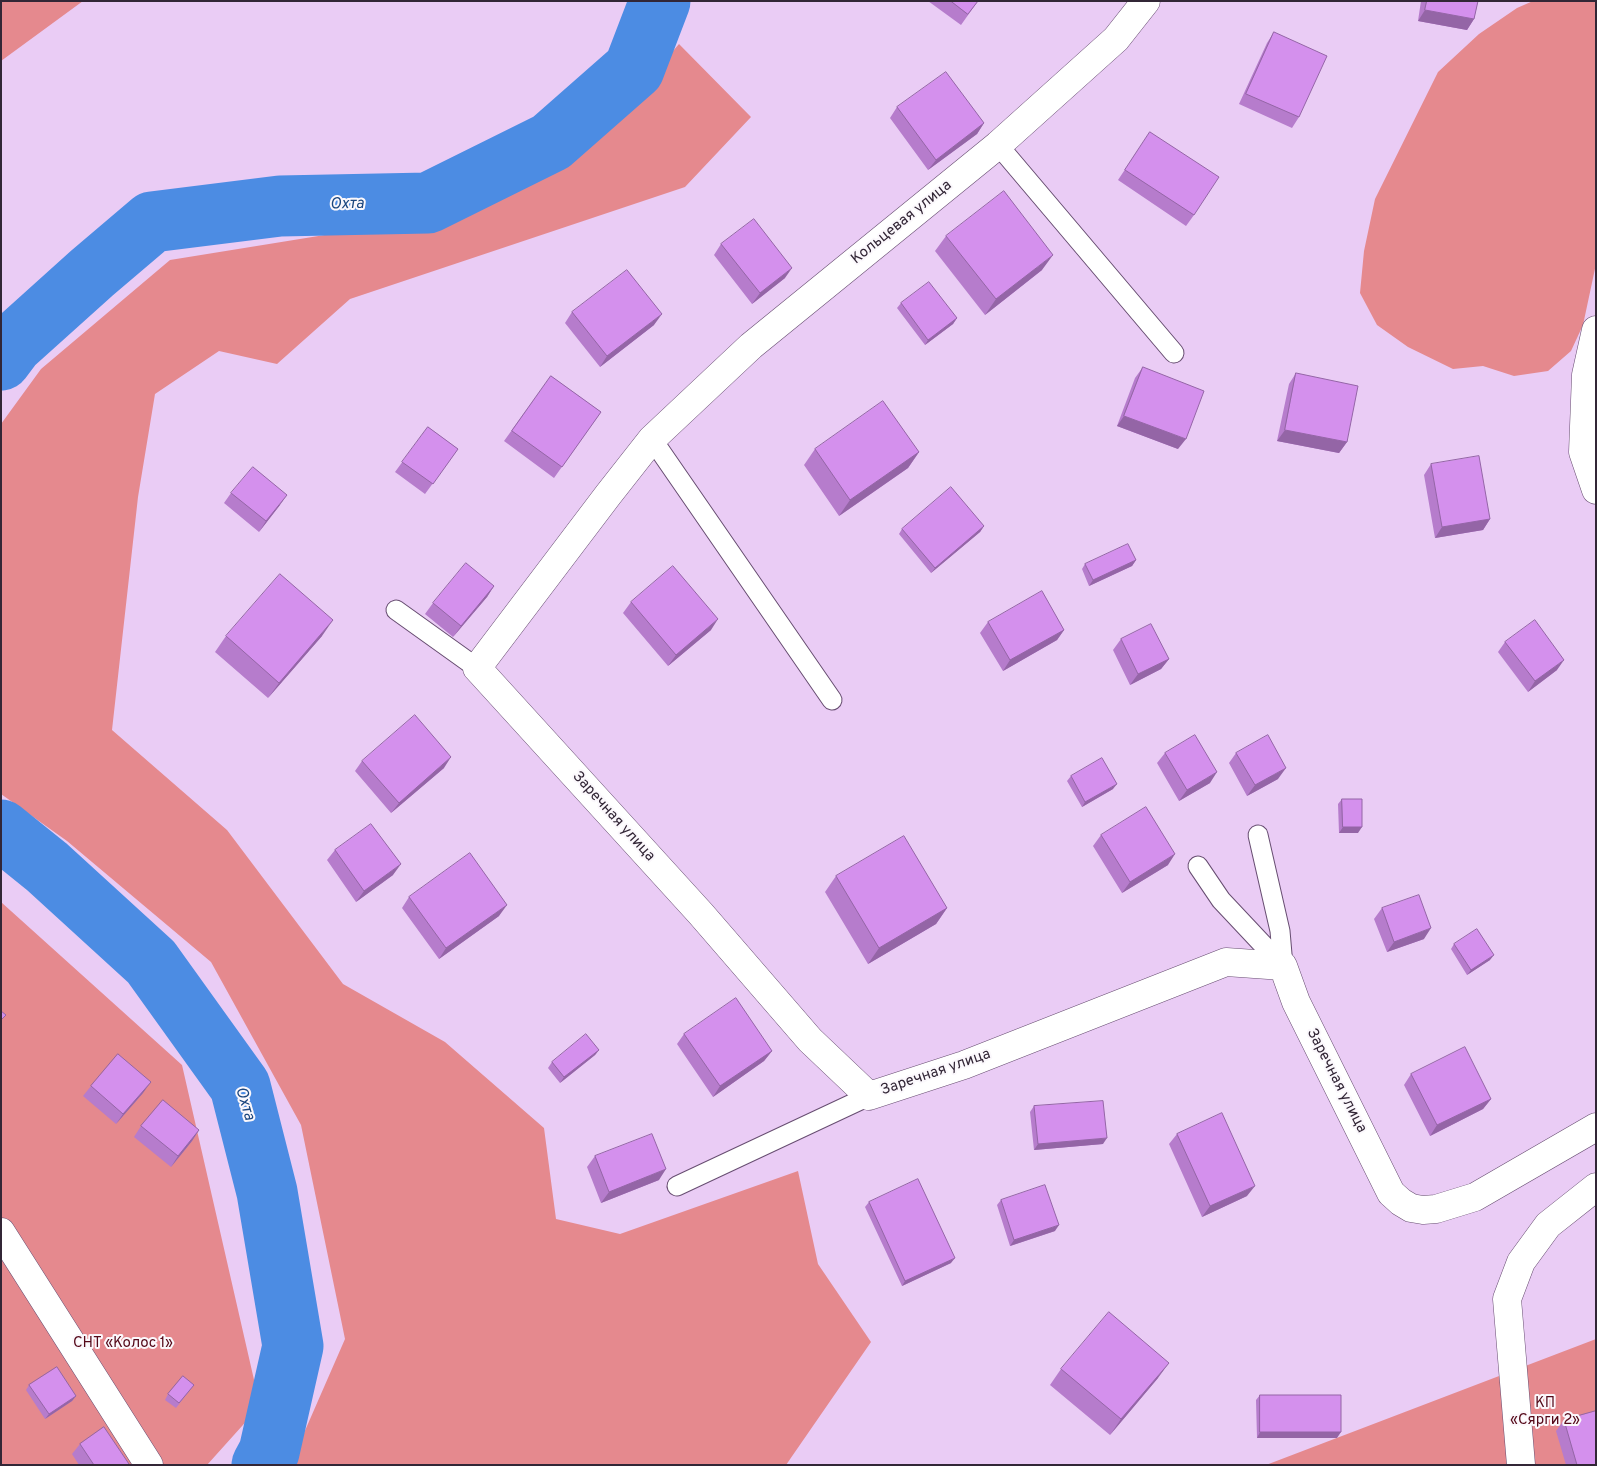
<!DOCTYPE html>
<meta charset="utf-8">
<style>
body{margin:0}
#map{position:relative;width:1597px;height:1466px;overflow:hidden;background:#eaccf5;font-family:Overpass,sans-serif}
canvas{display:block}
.frame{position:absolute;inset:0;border:2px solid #322636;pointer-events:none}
</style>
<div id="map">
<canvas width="1597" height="1466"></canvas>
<div class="frame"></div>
</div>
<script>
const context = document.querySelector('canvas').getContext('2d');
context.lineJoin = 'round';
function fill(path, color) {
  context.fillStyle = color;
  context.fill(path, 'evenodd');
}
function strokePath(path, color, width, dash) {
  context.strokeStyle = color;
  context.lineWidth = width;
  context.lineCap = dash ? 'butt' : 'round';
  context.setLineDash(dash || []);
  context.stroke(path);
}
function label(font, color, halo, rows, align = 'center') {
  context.font = font + ' Overpass,sans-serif';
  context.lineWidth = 4;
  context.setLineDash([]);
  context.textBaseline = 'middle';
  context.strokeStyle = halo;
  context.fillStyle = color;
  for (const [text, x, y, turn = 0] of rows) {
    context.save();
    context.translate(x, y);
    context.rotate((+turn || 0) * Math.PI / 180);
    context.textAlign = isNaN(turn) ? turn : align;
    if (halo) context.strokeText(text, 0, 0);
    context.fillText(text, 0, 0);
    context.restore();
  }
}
fill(new Path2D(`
 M1,1H83L1,61Z
 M1533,1H1596V264L1583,325L1571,351L1548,371L1514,376L1483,366L1453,369L1408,347L1377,325L1360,293L1364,251L1375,199L1438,72L1479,34L1517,8Z
 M679,44L751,117L685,187L350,299L277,364L219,351L155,394L138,497L112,730L227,830L343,984L445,1042L544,1128L556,1219L620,1234L798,1171L818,1264L871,1342L786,1465H290L345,1339L301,1125L211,962L67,841L1,794V424L41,369L170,260L436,217L548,166L643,86Z
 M1,902L182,1065L260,1406L207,1465H1Z
 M1596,1339V1465H1266Z`), '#e5898e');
strokePath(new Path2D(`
 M1,360L13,344L92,273L152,222L280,206L428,203L551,142L634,69L660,1
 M1,830L47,867L151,962L240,1086L267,1192L293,1346L269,1452L262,1465`), '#4c8ce3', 61);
const service = new Path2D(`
 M998,145L1174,353
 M652,439L832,700
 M396,610L477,668
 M1258,835L1280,931L1283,966
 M1198,866L1221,900L1283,966
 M677,1186L869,1096`);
const minor = new Path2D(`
 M1146,1L1116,39L998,145L751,346L652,439L608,495L477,668L701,914L810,1040L869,1096L964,1065L1226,962L1283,966L1296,1002L1391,1193L1401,1202L1411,1208L1423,1210L1436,1209L1475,1197L1596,1127
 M1596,330L1586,375L1583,452L1596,490
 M1,1232L149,1465
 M1521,1465L1507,1299L1521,1262L1548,1225L1596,1187`);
strokePath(service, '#674d71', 21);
strokePath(minor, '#674d71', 29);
strokePath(service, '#fff', 19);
strokePath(minor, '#fff', 28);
fill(new Path2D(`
 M928,1H978L961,25Z
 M1421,1H1478L1474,19L1467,30L1418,21Z
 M1274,32L1299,117L1292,128L1239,104L1267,43Z
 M897,107L984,123L977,134L928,170L890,118Z
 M1150,132L1194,215L1186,226L1118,180Z
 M946,236L1042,270L985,315L935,251Z
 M721,244L785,278L752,304L714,255Z
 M901,303L957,318L953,324L925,345L897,308Z
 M572,312L654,325L600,367L565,323Z
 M1143,367L1178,449L1117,426L1135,378Z
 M1296,373L1347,442L1339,453L1277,441L1289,384Z
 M551,376L601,412L554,478L504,441Z
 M428,427L458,449L425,494L395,472Z
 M815,449L919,452L908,468L839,516L804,465Z
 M1431,464L1490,519L1483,530L1435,538L1424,475Z
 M231,493L280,505L259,532L224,503Z
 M984,526L980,532L931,573L899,534L902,529Z
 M1136,560L1132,566L1089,586L1082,569L1085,564Z
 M494,586L487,597L453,637L425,614L433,603Z
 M631,602L711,630L668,666L623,613Z
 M988,622L1064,630L1057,640L1003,671L980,633Z
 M226,636H322L268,698L215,652Z
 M1121,639L1169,659L1161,669L1130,685L1113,650Z
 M1505,642L1557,670L1528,692L1498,652Z
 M1165,753L1210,783L1179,801L1157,763Z
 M1236,753L1278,779L1247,796L1229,763Z
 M362,761L444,768L391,813L355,771Z
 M1071,776L1113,789L1082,807L1067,781Z
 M1342,799L1358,833H1339L1338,804Z
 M1101,835L1168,865L1122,893L1093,846Z
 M335,850L393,875L356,902L327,860Z
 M836,876L947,908L936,924L868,964L825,892Z
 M409,897L499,916L439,959L402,908Z
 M1382,908L1424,939L1387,952L1374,919Z
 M1454,944L1490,960L1467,975L1451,949Z
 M684,1034L772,1051L764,1061L713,1097L677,1044Z
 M599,1050L595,1055L560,1083L548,1068L552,1062Z
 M1411,1074L1491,1099L1483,1109L1430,1136L1404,1085Z
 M91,1086L143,1093L116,1124L83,1096Z
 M1034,1106L1103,1144L1034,1150L1030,1112Z
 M141,1126L199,1130L192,1141L171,1167L134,1137Z
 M1177,1134L1247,1196L1202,1217L1169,1144Z
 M595,1156L659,1180L601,1203L587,1167Z
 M1001,1200L1055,1231L1010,1246L997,1205Z
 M869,1202L951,1263L902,1286L865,1207Z
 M1061,1369L1158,1378L1110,1435L1050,1385Z
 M29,1385L76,1396L72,1401L45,1419L26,1390Z
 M190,1390L176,1408L165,1400L168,1394Z
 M1260,1395L1337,1438H1257L1256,1400Z
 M1564,1420L1596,1465H1566L1556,1431Z
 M80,1444L129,1465H79L72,1454Z`), '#b67ccc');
fill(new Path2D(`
 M1425,10L1474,19L1467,30L1418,21Z
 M984,123L977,134L928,170L936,160Z
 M1053,255L1042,270L985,315L996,299Z
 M792,268L785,278L752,304L760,293Z
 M662,314L654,325L600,367L607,356Z
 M957,318L953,324L925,345L928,340Z
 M1124,416L1186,439L1178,449L1117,426Z
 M1285,430L1347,442L1339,453L1277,441Z
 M919,452L908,468L839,516L850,500Z
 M287,495L280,505L259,532L266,521Z
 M1490,519L1483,530L1435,538L1442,527Z
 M984,526L980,532L931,573L935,568Z
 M1136,560L1132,566L1089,586L1093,580Z
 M494,586L487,597L453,637L461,626Z
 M718,619L711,630L668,666L676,655Z
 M333,620L322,636L268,698L279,683Z
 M1064,630L1057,640L1003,671L1010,660Z
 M1169,659L1161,669L1130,685L1138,674Z
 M1564,660L1557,670L1528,692L1535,681Z
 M451,757L444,768L391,813L399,803Z
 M1286,768L1278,779L1247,796L1255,785Z
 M1217,772L1210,783L1179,801L1187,790Z
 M1117,784L1113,789L1082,807L1085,802Z
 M1343,827H1362L1358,833H1339Z
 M1175,854L1168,865L1122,893L1130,882Z
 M401,864L393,875L356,902L364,891Z
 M507,905L499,916L439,959L446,948Z
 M947,908L936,924L868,964L879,948Z
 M1431,928L1424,939L1387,952L1394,942Z
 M1494,955L1490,960L1467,975L1471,970Z
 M599,1050L595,1055L560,1083L564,1077Z
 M772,1051L764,1061L713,1097L720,1086Z
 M151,1082L143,1093L116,1124L123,1114Z
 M1491,1099L1483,1109L1430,1136L1437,1125Z
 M199,1130L192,1141L171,1167L178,1156Z
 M1107,1138L1103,1144L1034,1150L1038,1144Z
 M666,1169L659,1180L601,1203L609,1192Z
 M1255,1186L1247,1196L1202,1217L1210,1206Z
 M1059,1225L1055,1231L1010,1246L1014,1240Z
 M955,1258L951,1263L902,1286L905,1281Z
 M1169,1363L1158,1378L1110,1435L1121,1419Z
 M76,1396L72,1401L45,1419L49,1414Z
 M1260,1432H1341L1337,1438H1257Z`), '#9465a6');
const building = new Path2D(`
 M951,1H978L968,14Z
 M1427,1H1478L1474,19L1425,10Z
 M1274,32L1327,56L1299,117L1246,94Z
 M946,72L984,123L936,160L897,107Z
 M1150,132L1219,177L1194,215L1125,170Z
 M1004,191L1053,255L996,299L946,236Z
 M754,219L792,268L760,293L721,244Z
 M627,270L662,314L607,356L572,312Z
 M929,282L957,318L928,340L901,303Z
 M1143,367L1204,391L1186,439L1124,416Z
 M1296,373L1358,386L1347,442L1285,430Z
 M551,376L601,412L562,467L512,431Z
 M883,401L919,452L850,500L815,449Z
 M428,427L458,449L433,484L402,462Z
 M1479,456L1490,519L1442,527L1431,464Z
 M253,467L287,495L266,521L231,493Z
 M951,487L984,526L935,568L902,529Z
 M1128,544L1136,560L1093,580L1085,564Z
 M466,563L494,586L461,626L433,603Z
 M673,566L718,619L676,655L631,602Z
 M280,574L333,620L279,683L226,636Z
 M1042,591L1064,630L1010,660L988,622Z
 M1535,620L1564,660L1535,681L1505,642Z
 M1151,624L1169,659L1138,674L1121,639Z
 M415,715L451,757L399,803L362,761Z
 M1195,735L1217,772L1187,790L1165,753Z
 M1268,735L1286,768L1255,785L1236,753Z
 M1102,758L1117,784L1085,802L1071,776Z
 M1342,799H1362V827H1343Z
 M1146,807L1175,854L1130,882L1101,835Z
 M371,824L401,864L364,891L335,850Z
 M904,836L947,908L879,948L836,876Z
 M470,853L507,905L446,948L409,897Z
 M1419,895L1431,928L1394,942L1382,908Z
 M1477,929L1494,955L1471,970L1454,944Z
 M736,998L772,1051L720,1086L684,1034Z
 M1,1011L6,1015L1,1020Z
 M586,1034L599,1050L564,1077L552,1062Z
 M1465,1047L1491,1099L1437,1125L1411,1074Z
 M118,1054L151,1082L123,1114L91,1086Z
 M163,1100L199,1130L178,1156L141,1126Z
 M1103,1101L1107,1138L1038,1144L1034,1106Z
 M1222,1113L1255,1186L1210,1206L1177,1134Z
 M652,1134L666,1169L609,1192L595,1156Z
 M918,1179L955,1258L905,1281L869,1202Z
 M1045,1185L1059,1225L1014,1240L1001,1200Z
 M1109,1312L1169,1363L1121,1419L1061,1369Z
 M57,1367L76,1396L49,1414L29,1385Z
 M183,1376L194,1385L179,1403L168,1394Z
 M1260,1395H1341V1432H1260Z
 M1596,1411V1465H1577L1564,1420Z
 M104,1427L129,1464L128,1465H94L80,1444Z`);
fill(building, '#d490ed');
strokePath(building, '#9465a6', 1);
label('15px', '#322636', '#fbf8fc', [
 ["Кольцевая улица",902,223,-39],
 ["Заречная улица",613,817,48],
 ["Заречная улица",936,1073,-19],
 ["Заречная улица",1336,1081,63]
]);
label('15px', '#550919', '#fbf8fc', [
 ["СНТ «Колос 1»",123,1344],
 ["КП",1545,1404],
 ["«Сярги 2»",1545,1421]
]);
label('italic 16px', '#1b467e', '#fbf8fc', [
 ["Охта",347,205,-1],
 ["Охта",244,1104,73]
]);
</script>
